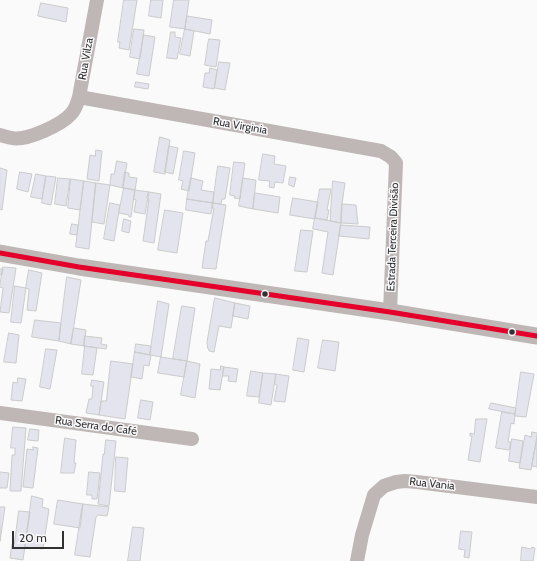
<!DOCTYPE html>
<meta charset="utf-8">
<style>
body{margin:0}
#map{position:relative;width:537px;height:561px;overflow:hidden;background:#fafafb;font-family:Cabin,sans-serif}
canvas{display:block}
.scale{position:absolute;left:12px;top:531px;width:52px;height:18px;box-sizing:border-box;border:2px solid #313132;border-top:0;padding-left:5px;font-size:12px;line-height:14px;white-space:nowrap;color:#313132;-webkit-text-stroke:3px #f9f9fc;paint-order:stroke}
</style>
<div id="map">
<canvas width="537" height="561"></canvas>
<div class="scale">20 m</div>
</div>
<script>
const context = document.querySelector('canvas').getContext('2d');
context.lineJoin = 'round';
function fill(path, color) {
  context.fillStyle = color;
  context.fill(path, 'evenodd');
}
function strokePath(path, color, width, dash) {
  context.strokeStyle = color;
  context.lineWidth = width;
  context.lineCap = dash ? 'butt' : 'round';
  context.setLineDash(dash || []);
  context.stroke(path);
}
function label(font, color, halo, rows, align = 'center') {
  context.font = font + ' Cabin,sans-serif';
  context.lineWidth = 3;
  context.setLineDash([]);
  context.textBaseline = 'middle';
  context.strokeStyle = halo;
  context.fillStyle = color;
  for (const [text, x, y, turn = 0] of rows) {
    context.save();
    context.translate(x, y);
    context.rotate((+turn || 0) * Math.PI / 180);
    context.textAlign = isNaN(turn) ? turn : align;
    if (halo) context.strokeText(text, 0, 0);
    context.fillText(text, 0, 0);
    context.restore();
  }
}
const building = new Path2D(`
 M124,0H137L129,50L119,48L120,42H118Z
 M151,0H163L161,18L149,16Z
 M174,0H189L185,29L170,27Z
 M41,3L68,8L66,22L38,16Z
 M187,16L212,20L210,34L185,29Z
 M134,29L144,30L140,59L130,57Z
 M185,29L194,31L190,56L180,54Z
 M171,32H175V37L181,38L177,59L167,58Z
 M144,35L155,37L149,76L137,74Z
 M209,39L220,40L216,67L205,65Z
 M219,62L230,63L225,90L215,88Z
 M210,68L217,70L214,89L203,87L205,73H209Z
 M136,82L149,84L148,89L135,87Z
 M160,137L170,140L165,174L154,172Z
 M169,146L178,148L173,174L165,172Z
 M96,150L102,151L99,181L87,179L90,155L95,156Z
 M184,151L195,153L189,191L181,189L183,181L179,180Z
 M263,154L275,156L274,164L286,166L283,183L275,182L274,188L269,187L270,181L259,180Z
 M117,161L127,163L123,188L110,185L111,174H114Z
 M234,162L245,163L240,199L234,198L235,196L230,195Z
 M218,166L230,168L225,199H222L221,204L213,203Z
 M0,168L7,170L2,210L0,209Z
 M20,172L32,174L28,192L17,189Z
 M125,172L129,173V177L137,178L135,190L123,188Z
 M36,174L46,176L42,199L31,197Z
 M46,176L56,177L51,205L42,203Z
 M290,177L296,178L294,187L289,185Z
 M58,178L70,179L66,206L55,204Z
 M191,178L203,181L201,190L214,192L213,203L187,199Z
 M243,178L256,180L253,209L239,206Z
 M71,179L84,181L80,210L68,208Z
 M84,181L96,183L89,249L76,247Z
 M333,181L345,183L342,204L341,223L330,221L331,204Z
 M96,183L110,185L104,224L92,222Z
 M124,188L135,190L131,217H129V215L119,213Z
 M320,189H331L327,210H329L327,220L315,218Z
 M135,190L149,192L145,214L134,212L136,200L134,199Z
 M149,192L161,194L154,243L143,241L149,199L147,198Z
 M255,193L280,197L278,213L253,209Z
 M293,198L318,202L315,219L290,215Z
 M187,199L213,203L211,214L186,210Z
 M110,203L120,205L114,241L104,239Z
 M213,203L226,205L216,269L202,268L206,241H208L214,208H212Z
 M342,204L356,205L358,224L341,223Z
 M165,210L183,213L177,253L158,250Z
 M315,218L341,223L333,275L322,273L328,232L313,229Z
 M124,219L131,221L129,233L122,231Z
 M72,224L78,225L77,235L70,234Z
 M341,225L370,227L369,239L339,236Z
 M301,230L313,231L307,272L295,271Z
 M3,267L16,268L9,313L0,312L3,288L0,287Z
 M0,269H3L2,275H0Z
 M29,270L42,273L36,311L27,310L29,289L26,288Z
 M67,277L81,280L71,344L59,341Z
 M15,286L26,288L21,323L11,322Z
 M215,298L235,303L231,328L219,326L214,352L209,351V350L208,349L207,343Z
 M158,301L169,304L161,357L150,355Z
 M235,303L250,306L248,319L233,316Z
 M182,306L195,308L187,361L173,359Z
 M35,320L61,323L59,341L32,337Z
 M74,328L86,330L84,346L71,344Z
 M9,333L19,335L16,363L4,362Z
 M85,336L102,338L101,344L107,345L106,349L84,346Z
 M298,338L309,340L304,372L293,370Z
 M323,340L339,342L335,371L318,368Z
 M136,344L151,346L150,355L135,352Z
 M85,346L97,348L93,375L82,374Z
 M46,349L57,350L50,389L40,387Z
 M135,352L151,355L149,366L144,365L142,379L131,377Z
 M161,357L187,361L184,377L158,373Z
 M111,361L133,364L125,419L99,415L101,401H106Z
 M187,361L200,364L195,398L181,395Z
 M221,366L224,367L220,390L209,389L211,369L220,370Z
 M224,367L238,369L236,382L228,381L229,376H223Z
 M251,371L263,373L259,397L247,396Z
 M521,372L534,374L526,417L515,416Z
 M263,373L276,374L271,405L259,403Z
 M276,374L289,376L285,402L274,401L277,385L275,384Z
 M18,378L26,379L22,401L11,400L13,382L17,383Z
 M92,380L104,382L99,415L86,413L89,399H92L93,386H91Z
 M141,400L153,402L150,420L138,418Z
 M491,403L516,408L515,414L489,409Z
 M502,412L515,414L514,424L511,423L508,442H511L509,450L496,448Z
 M476,419H487L480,462L468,460L472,436H470V433L474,434Z
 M13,427L26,428L21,491H10L12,455H15V448H11Z
 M30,429L39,430L38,441L28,440Z
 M532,432L537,433V437L531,470L519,468L525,435L531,437Z
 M537,437V467L532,466Z
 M65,438L76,440L74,463H76L74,473H61Z
 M512,439L523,441L520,463L509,461Z
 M106,440L116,441L109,506L98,504L103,454H104Z
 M33,447L38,448L33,488L23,487L27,449L33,450Z
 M116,457L128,458L125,492L115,491Z
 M0,472L9,473L7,488H0Z
 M89,472L100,473L97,499H92V495H87Z
 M32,496L43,499L42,507L49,509L43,549L25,547Z
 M58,500L83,504L80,528L54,524Z
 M83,504L109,507L107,516L98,515L96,517L90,557L75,555Z
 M0,507H5L0,541Z
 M19,511L30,512L23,560L10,558L12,544H14Z
 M133,527L144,528L140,561H128Z
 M461,531L472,532L469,558L464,557L465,550L459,549Z
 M522,547L531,549L532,547L535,548L533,561H521Z`);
fill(building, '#e3e4ed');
strokePath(building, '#cbcbcc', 1);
strokePath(new Path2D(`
 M79,97L381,151L391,157L396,163L390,312
 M0,135C4,136 8,138 12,138C27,141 61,125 71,114C76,109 77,103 79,97L97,0
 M0,413L192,439
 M357,561L362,535L374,495L384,486L396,482L405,481L417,482L537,497`), '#bfb7b5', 14);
strokePath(new Path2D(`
 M0,253L79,267L390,312L537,336`), '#bfb7b5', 17);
strokePath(new Path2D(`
 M0,253L79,267L390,312L537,336`), '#e4002b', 5);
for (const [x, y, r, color] of [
 [265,294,3.5,"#313132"],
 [512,332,3.5,"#313132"]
]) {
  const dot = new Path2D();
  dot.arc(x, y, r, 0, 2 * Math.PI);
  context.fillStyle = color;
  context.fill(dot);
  strokePath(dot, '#f9f9fc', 1.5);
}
label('11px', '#313132', '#f9f9fc', [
 ["Rua Vilza",86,59,-80],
 ["Rua Virginia",240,126,10],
 ["Estrada Terceira Divisão",393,237,-88],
 ["Rua Serra do Café",96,426,8],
 ["Rua Vania",432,484,6]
]);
</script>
